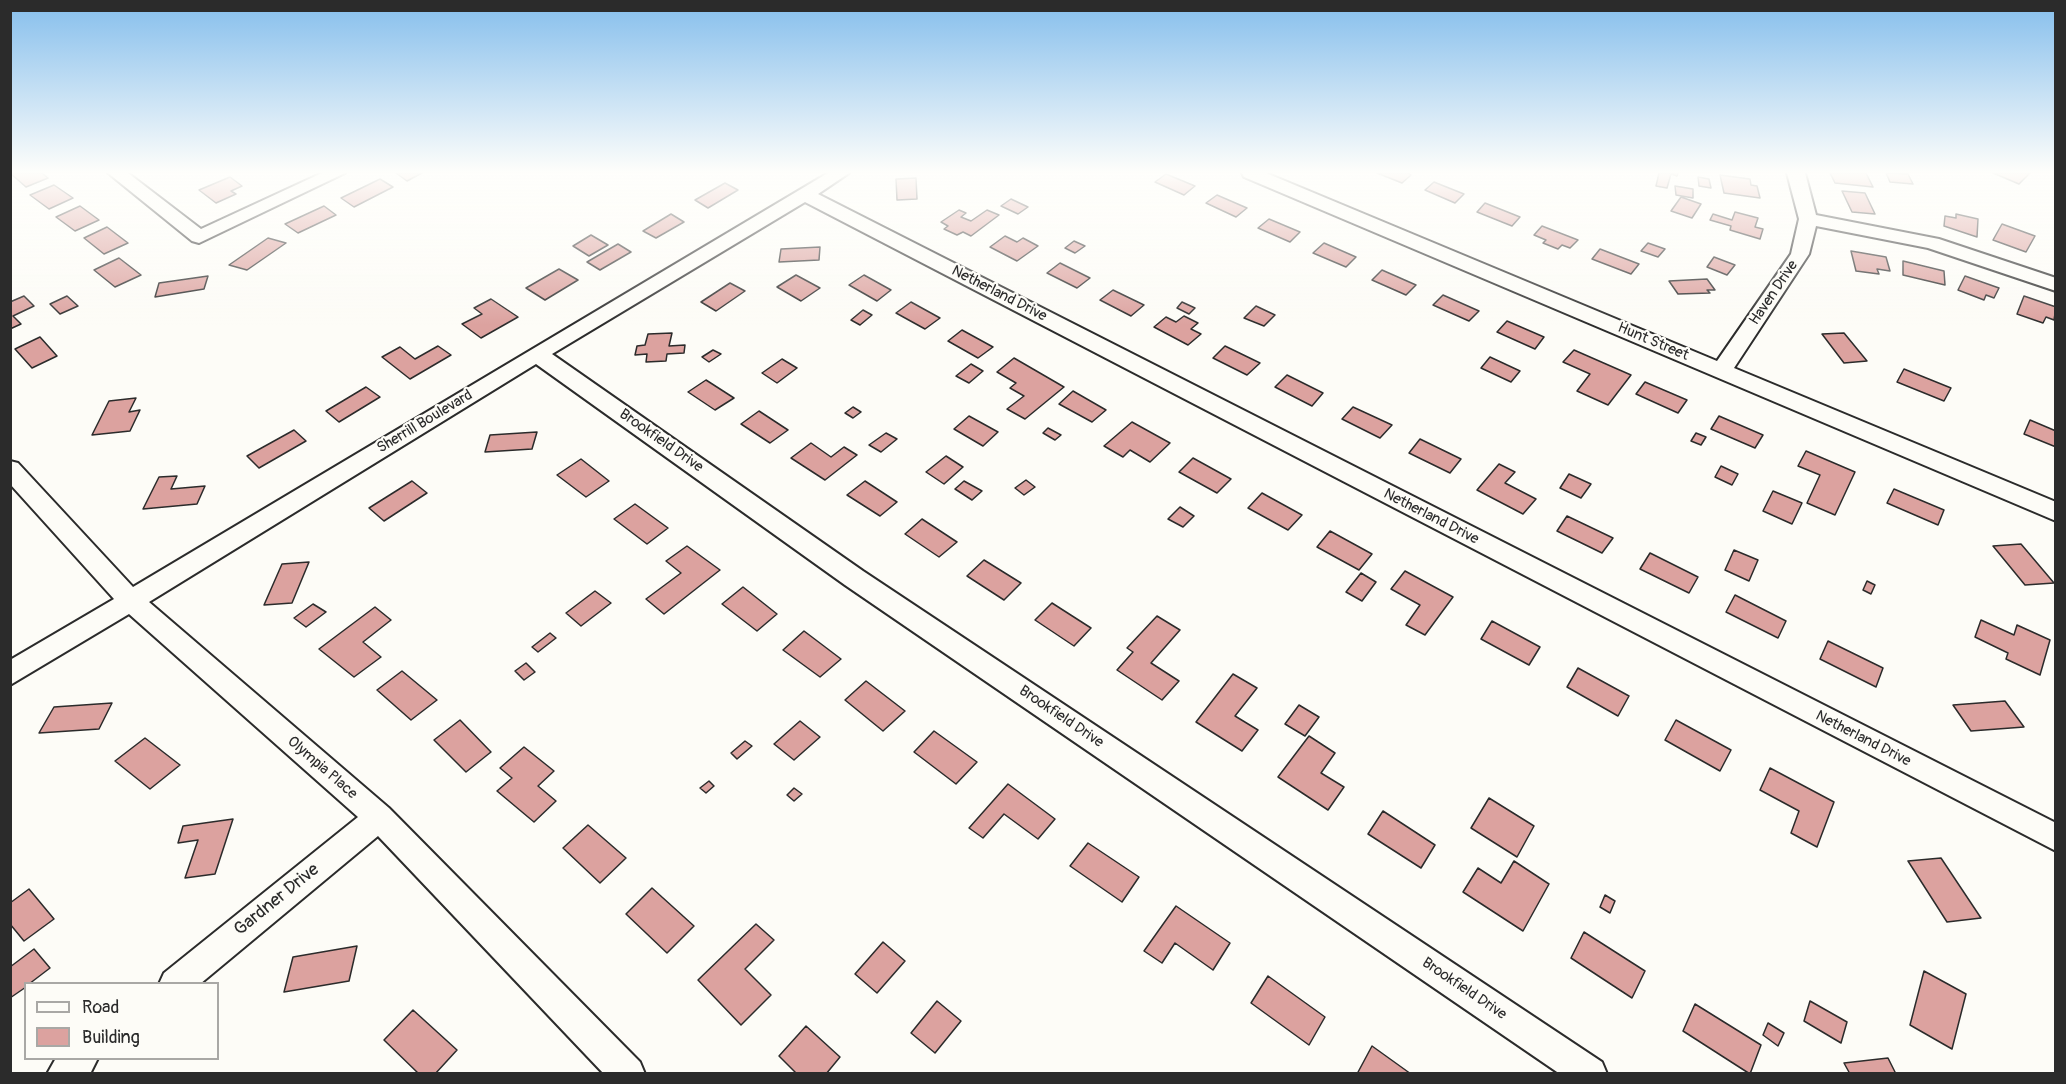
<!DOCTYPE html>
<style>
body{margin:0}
#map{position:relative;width:2066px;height:1084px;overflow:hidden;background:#fdfcf7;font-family:Pangolin,sans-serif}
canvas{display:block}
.frame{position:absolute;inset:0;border:12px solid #2b2b2b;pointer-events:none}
.legend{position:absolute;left:24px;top:982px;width:195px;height:78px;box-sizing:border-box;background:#fdfcf7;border:2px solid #a9a8a5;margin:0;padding:8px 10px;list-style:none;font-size:18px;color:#2b2b2b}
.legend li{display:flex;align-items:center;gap:12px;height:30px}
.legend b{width:30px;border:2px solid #a9a8a5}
</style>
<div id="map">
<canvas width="2066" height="1084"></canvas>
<div class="frame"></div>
<ul class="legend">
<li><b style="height:8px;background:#fdfcf7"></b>Road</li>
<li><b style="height:16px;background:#dca29f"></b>Building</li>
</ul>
</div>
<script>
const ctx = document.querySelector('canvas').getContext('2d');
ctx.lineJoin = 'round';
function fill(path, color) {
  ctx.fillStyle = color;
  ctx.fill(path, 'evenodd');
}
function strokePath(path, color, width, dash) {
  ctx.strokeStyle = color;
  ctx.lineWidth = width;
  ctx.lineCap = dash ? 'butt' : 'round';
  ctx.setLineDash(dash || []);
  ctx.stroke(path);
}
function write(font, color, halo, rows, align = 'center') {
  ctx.font = font + ' Pangolin,sans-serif';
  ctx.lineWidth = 4.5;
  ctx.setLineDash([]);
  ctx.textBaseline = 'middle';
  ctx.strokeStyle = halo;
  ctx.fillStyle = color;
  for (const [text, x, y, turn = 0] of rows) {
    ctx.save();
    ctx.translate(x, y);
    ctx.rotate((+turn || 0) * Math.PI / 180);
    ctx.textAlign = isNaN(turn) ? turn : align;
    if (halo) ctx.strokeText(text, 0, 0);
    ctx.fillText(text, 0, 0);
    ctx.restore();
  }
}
const building = new Path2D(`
 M10 173H42L48 178 26 187Z
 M396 173H422L407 181Z
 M1377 173H1408L1411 175 1402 183Z
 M1659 173H1678L1677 176 1671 174 1667 188 1656 186Z
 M1830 173H1866L1873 187 1835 183Z
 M1886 173 1908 174 1913 184 1890 182Z
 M1993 173H2030L2019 184Z
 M1166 174 1195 186 1184 195 1155 182Z
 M1720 175 1750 179 1751 185 1757 186 1760 198 1724 193Z
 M230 177 242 186 231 191 236 194 216 203 199 190Z
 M1698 177 1709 179 1711 188 1699 186Z
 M916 178 917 199 897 200 896 179Z
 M380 179 393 187 354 207 341 198Z
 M1434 182 1464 194 1455 203 1425 190Z
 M725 183 738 190 708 208 695 200Z
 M54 185 73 198 49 209 30 195Z
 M1675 186 1693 189V198L1676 195Z
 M1842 191 1865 193 1875 214 1852 212Z
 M1217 195 1247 208 1236 217 1206 203Z
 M1681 197 1701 204 1692 218 1671 211Z
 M1011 199 1028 207 1018 214 1001 206Z
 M1485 203 1520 217 1512 226 1477 212Z
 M80 206 99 220 75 231 56 217Z
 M324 206 336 215 298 233 285 224Z
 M959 210 966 213 961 217 971 221 987 210 999 215 971 236 963 232 957 235 944 229 948 226 941 222Z
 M1735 212 1758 218 1755 227 1763 229 1760 239 1730 230 1731 226 1710 220 1713 214 1732 220Z
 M671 214 684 222 656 238 643 231Z
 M1956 214 1978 219 1977 237 1944 226 1945 216 1956 218Z
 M1269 219 1300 232 1290 242 1258 228Z
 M2002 224 2035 236 2026 252 1993 240Z
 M1542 226 1578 240 1570 248 1562 245 1558 249 1543 243 1546 240 1534 235Z
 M107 227 128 243 104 254 84 238Z
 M591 235 608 245 589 256 573 246Z
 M1005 236 1017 242 1023 238 1038 246 1017 261 990 247Z
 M268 238 286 243 247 270 229 265Z
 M1074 241 1085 246 1075 253 1065 248Z
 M1324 243 1356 257 1346 267 1313 253Z
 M1648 243 1665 249 1658 257 1641 251Z
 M618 244 631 252 600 270 587 262Z
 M820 247 819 260 779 262 781 249Z
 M1600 249 1639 264 1631 274 1592 259Z
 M1851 251 1886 257 1890 271 1877 269 1879 274 1856 271Z
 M1714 257 1735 265 1727 275 1707 267Z
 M119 258 141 275 115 287 94 270Z
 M1903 261 1944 271 1945 285 1903 275Z
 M1060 263 1090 278 1077 288 1047 273Z
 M559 269 578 280 545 300 526 288Z
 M1382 270 1416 285 1406 295 1372 280Z
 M796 275 820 288 801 301 777 287Z
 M864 275 891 290 877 301 849 285Z
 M208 276 204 289 155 297 159 283Z
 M1965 276 1999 288 1994 298 1986 295 1984 300 1958 290Z
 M1707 279 1715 290H1707L1710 293 1678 294 1669 281Z
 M730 283 745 291 716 311 701 302Z
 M1113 290 1144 305 1131 316 1100 300Z
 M1443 295 1479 311 1469 321 1433 305Z
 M24 296 34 306 13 316 21 324 10 329V302Z
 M67 296 78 306 60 314 50 304Z
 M2024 296 2056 307 2054 320 2046 317 2043 323 2017 314Z
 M491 299 518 317 481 338 462 324 482 314 474 308Z
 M911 302 940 318 925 329 896 313Z
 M1182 302 1195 308 1189 314 1177 308Z
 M1256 306 1275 315 1264 326 1244 318Z
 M863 310 872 315 860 325 851 320Z
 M1184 316 1198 323 1191 329 1201 334 1188 345 1154 327 1166 317 1176 322Z
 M1507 321 1544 337 1535 349 1497 332Z
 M962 330 993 347 978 358 948 341Z
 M672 333 669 346 685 345 684 353 667 354 666 361 646 362 647 354 635 355 637 346 645 345 648 334Z
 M1844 333 1867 361 1844 363 1822 334Z
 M40 337 57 356 32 368 15 349Z
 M438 346 451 355 410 379 382 357 400 347 415 359Z
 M1225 346 1260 363 1247 375 1213 358Z
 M713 350 721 354 709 362 702 357Z
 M1574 350 1631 375 1608 405 1577 391 1590 374 1563 362Z
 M1490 357 1520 371 1511 382 1481 368Z
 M1014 358 1064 387 1025 419 1007 409 1024 396 1010 388 1016 383 997 372Z
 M782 359 797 368 777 383 762 373Z
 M971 364 983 371 969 383 956 376Z
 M1904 369 1951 388 1944 401 1897 382Z
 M1287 375 1323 393 1312 406 1275 387Z
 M706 380 734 398 715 410 688 392Z
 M1645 382 1687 400 1678 413 1636 394Z
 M366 387 380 397 339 422 326 411Z
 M1073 391 1106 410 1092 422 1059 404Z
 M136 398 129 412 140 410 130 431 92 435 109 401Z
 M853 407 861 412 853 418 845 413Z
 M1353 407 1392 425 1380 438 1342 419Z
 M759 411 788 430 770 443 741 424Z
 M969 416 998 432 983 446 954 429Z
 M1719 416 1763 435 1755 448 1711 429Z
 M2030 420 2056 431V447L2024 434Z
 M1132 422 1170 443 1150 462 1130 450 1123 457 1104 446Z
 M1048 428 1061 435 1055 440 1043 433Z
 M294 430 306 441 259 468 247 456Z
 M537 432 532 449 485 452 490 435Z
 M886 433 897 439 881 452 869 445Z
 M1696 433 1706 437 1701 445 1691 441Z
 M1420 439 1461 459 1450 473 1409 453Z
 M811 443 831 457 844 447 857 455 825 480 791 458Z
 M1806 451 1855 472 1835 515 1807 503 1820 475 1798 466Z
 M946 456 963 467 944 484 926 472Z
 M1193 458 1231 479 1217 493 1179 472Z
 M581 459 609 481 586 497 557 475Z
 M1499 464 1515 472 1505 483 1536 499 1523 514 1477 490Z
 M1721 466 1738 474 1732 485 1715 477Z
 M1569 474 1591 484 1581 498 1560 488Z
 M177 476 171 489 205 486 197 504 143 509 159 477Z
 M1026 480 1035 487 1024 495 1015 488Z
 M412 481 427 493 384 521 369 508Z
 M865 481 897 502 880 516 847 495Z
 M964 481 982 491 972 500 955 489Z
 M1894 489 1944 510 1938 525 1887 503Z
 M1773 491 1802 503 1792 524 1763 511Z
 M1262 493 1302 515 1288 530 1248 508Z
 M635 504 668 528 647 544 614 519Z
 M1180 507 1194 516 1183 527 1168 519Z
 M1567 516 1613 538 1602 553 1557 531Z
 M922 519 957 542 939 557 905 534Z
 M1330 531 1372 554 1359 570 1317 547Z
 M2021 544 2054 583 2025 585 1993 546Z
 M687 546 720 570 664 614 646 599 681 573 666 561Z
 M1734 550 1758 560 1749 581 1725 570Z
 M1650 553 1698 577 1689 593 1640 569Z
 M984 560 1021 583 1004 600 967 576Z
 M309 562 292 603 264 605 282 564Z
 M1405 571 1453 597 1425 635 1406 625 1420 605 1391 589Z
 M1361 573 1376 582 1362 601 1346 592Z
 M1867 581 1875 585 1871 594 1863 590Z
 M743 587 777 614 757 631 722 604Z
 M595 591 611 603 581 626 566 613Z
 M1735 595 1786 621 1778 638 1726 612Z
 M1052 603 1091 628 1074 646 1035 620Z
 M313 604 326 612 306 627 294 618Z
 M375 607 391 620 363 642 381 657 354 677 319 649Z
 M1157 616 1180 630 1151 663 1179 681 1162 700 1117 670 1133 652 1127 648Z
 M1981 620 2014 635 2017 625 2050 640 2040 675 2006 659 2008 653 1975 637Z
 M1492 621 1540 647 1529 665 1481 639Z
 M804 631 841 659 820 677 783 650Z
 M550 633 556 638 538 652 532 647Z
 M1828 641 1883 668 1876 687 1820 659Z
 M526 663 535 672 524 680 515 671Z
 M1578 668 1629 696 1618 716 1567 687Z
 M402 671 437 700 411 720 377 690Z
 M1233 674 1257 688 1235 716 1258 730 1242 751 1196 722Z
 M866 681 905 711 883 731 845 700Z
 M2005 701 2024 727 1971 731 1953 705Z
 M112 703 99 729 39 733 54 707Z
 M1299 705 1319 717 1305 736 1285 724Z
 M460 720 491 752 466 772 434 740Z
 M1676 720 1731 750 1720 771 1665 740Z
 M800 721 820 737 794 760 774 744Z
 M934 731 977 762 956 784 914 752Z
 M1309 736 1335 753 1321 773 1344 787 1328 810 1278 777Z
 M145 738 180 765 150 789 115 761Z
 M745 741 752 746 737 759 731 753Z
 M524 747 554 771 538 786 556 801 534 822 497 791 512 778 500 768Z
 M1770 768 1834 802 1817 847 1791 833 1799 811 1760 790Z
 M709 781 714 786 706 793 700 788Z
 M1008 784 1055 819 1038 839 1004 814 983 838 969 828Z
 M794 788 802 794 794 801 787 795Z
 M1489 798 1534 826 1517 857 1471 828Z
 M1383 811 1435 845 1421 868 1368 834Z
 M233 819 215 874 185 878 198 840 178 843 183 826Z
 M588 825 626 858 600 883 563 848Z
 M1088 843 1139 877 1122 902 1070 866Z
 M1941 858 1981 918 1947 922 1908 861Z
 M1514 861 1549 884 1523 931 1463 892 1478 868 1501 883Z
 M652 888 694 926 667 953 626 914Z
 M29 889 54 919 24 941 10 924V903Z
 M1605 895 1615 901 1610 913 1600 907Z
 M1176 906 1230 943 1213 970 1175 943 1162 963 1144 951Z
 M756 924 774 940 745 969 771 995 741 1025 698 980Z
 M1584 932 1645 971 1632 998 1571 958Z
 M883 942 905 961 877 993 855 974Z
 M357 946 349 981 284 992 293 957Z
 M34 949 50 968 29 984H26V987L10 998V967Z
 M1924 971 1966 994 1952 1049 1910 1025Z
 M1268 976 1325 1017 1309 1045 1251 1003Z
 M937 1001 961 1021 935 1053 911 1033Z
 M1810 1001 1847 1022 1841 1043 1804 1021Z
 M1695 1004 1761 1045 1750 1074 1683 1031Z
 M413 1010 457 1050 435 1074H419L384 1040Z
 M1768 1023 1784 1033 1778 1046 1763 1035Z
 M806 1026 840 1057 826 1074H797L779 1056Z
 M1372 1046 1411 1074H1357Z
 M1888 1058 1896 1074H1850L1844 1063Z`);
const minor = new Path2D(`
 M108 173H128L201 229 322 173H345L199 243 192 241Z
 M828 173H849L818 194 2056 823V851L805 202 552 354 863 571 1602 1062 1607 1074H1560L845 585 536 364 149 602 389 808 640 1062 645 1074H604L378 836 200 984H159L164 973 358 817 129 614 10 685V660L114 599 10 484V461L18 463 133 587Z
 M1242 173H1266L1717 361 1791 254 1799 219 1787 173H1805L1816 215 1939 239 2056 278V291L1928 248 1816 226 1809 254 1734 368 2056 502V521L1244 177Z
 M56 1058H98L90 1074H47Z`);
const streetNames = [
 ["Haven Drive",1774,293,-56],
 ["Netherland Drive",999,294,27],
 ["Hunt Street",1653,342,23],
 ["Sherrill Boulevard",425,422,-31],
 ["Brookfield Drive",661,441,35],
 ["Netherland Drive",1431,517,27],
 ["Brookfield Drive",1061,717,34],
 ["Netherland Drive",1863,739,27],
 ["Olympia Place",322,768,41],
 ["Brookfield Drive",1464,989,34]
];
const nearStreetnames = [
 ["Gardner Drive",277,900,-39]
];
fill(building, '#dca29f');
strokePath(building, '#2b2b2b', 1.5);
strokePath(minor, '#2b2b2b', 4);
fill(minor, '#fdfcf7');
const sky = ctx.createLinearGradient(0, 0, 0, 325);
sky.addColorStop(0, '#85beec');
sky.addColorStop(0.53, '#fefefb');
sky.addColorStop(1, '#fefefb00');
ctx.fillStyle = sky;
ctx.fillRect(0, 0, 2066, 325);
write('15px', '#2b2b2b', '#fdfcf7', streetNames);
write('18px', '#2b2b2b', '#fdfcf7', nearStreetnames);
</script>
